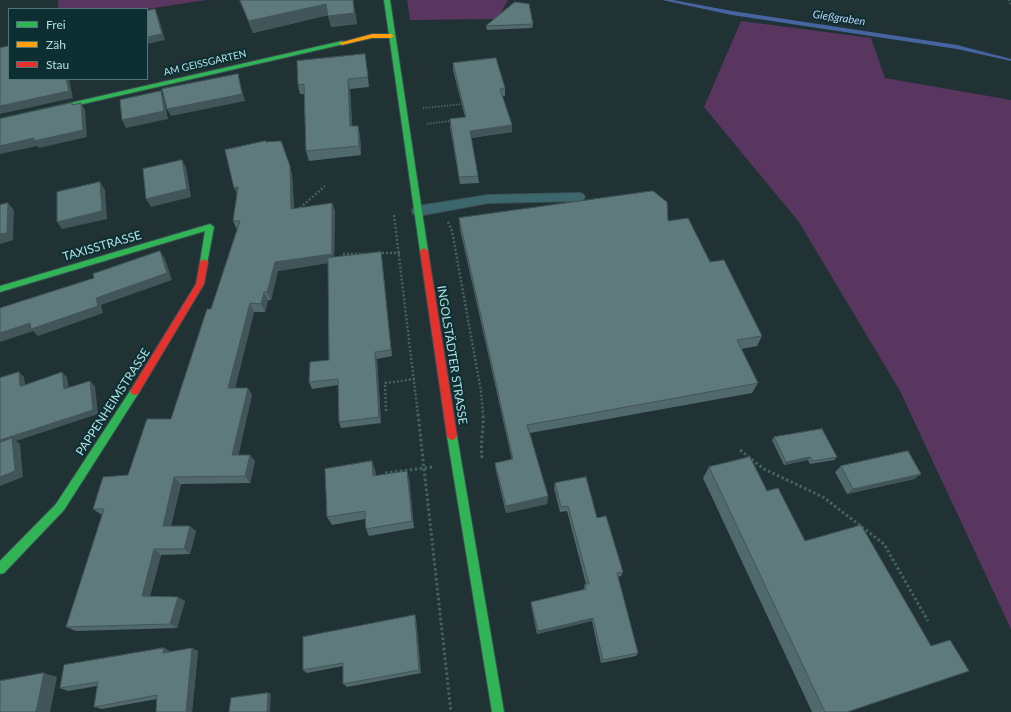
<!DOCTYPE html>
<meta charset="utf-8">
<style>
body{margin:0}
#map{position:relative;width:1011px;height:712px;overflow:hidden;background:#203234;font-family:Lato,sans-serif}
canvas{display:block}
.legend{position:absolute;left:8px;top:8px;width:140px;height:72px;box-sizing:border-box;background:#0d2f32;border:1px solid #4f767a;margin:0;padding:5px 7px;list-style:none;font-size:12px;color:#b2e0e5}
.legend li{display:flex;align-items:center;gap:8px;height:20px}
.legend b{width:20px;border:1px solid #4f767a}
</style>
<div id="map">
<canvas width="1011" height="712"></canvas>
<ul class="legend">
<li><b style="height:5px;background:#30b455"></b>Frei</li>
<li><b style="height:5px;background:#ff9f0a"></b>Zäh</li>
<li><b style="height:5px;background:#e5322d"></b>Stau</li>
</ul>
</div>
<script>
const ctx = document.querySelector('canvas').getContext('2d');
ctx.lineJoin = 'round';
function fill(path, color) {
  ctx.fillStyle = color;
  ctx.fill(path, 'evenodd');
}
function strokePath(path, color, width, dash) {
  ctx.strokeStyle = color;
  ctx.lineWidth = width;
  ctx.lineCap = dash ? 'butt' : 'round';
  ctx.setLineDash(dash || []);
  ctx.stroke(path);
}
function write(font, color, halo, rows, align = 'center') {
  ctx.font = font + ' Lato,sans-serif';
  ctx.lineWidth = 4;
  ctx.setLineDash([]);
  ctx.textBaseline = 'middle';
  ctx.strokeStyle = halo;
  ctx.fillStyle = color;
  for (const [text, x, y, turn = 0] of rows) {
    ctx.save();
    ctx.translate(x, y);
    ctx.rotate((+turn || 0) * Math.PI / 180);
    ctx.textAlign = isNaN(turn) ? turn : align;
    if (halo) ctx.strokeText(text, 0, 0);
    ctx.fillText(text, 0, 0);
    ctx.restore();
  }
}
const green = new Path2D(`
 M58 0H206L147 9H58Z
 M407 0H508L497 19 410 20Z
 M741 21 871 38 885 78 1011 100V629L900 391 799 222 704 107Z`);
const stream = new Path2D(`
 M662 0H673L732 11 957 45 1011 59V61L957 49 732 15Z`);
const pathFar2 = new Path2D(`
 M1009 0 1011 6
 M423 108 464 104
 M427 124 450 121`);
const pathFar1 = new Path2D(`
 M300 208 325 186
 M394 215 418 415
 M448 222 452 231 481 391 483 415
 M378 253H401
 M343 254H373
 M386 411 385 383 415 379`);
const path = new Path2D(`
 M418 414 451 712
 M740 450 764 469 823 497 884 544 928 621
 M482 458C480 443 484 429 483 414
 M385 473 433 467`);
const lane = new Path2D(`
 M579 193 583 194 585 197 583 200 579 201 488 203 418 216 413 214 412 211 413 208 418 206 488 195Z`);
const fast = new Path2D(`
 M384 0H390L428 251 424 254 420 251Z
 M342 41 344 42V44L0 123V119Z
 M210 224 214 227 207 264H201L200 262 205 231 0 292V286Z
 M135 387 138 388 140 391 138 394 64 510 4 573 0 574V561L56 504 132 388Z
 M452 432 455 433 457 436 504 712H492L447 436 449 433Z`);
const slow = new Path2D(`
 M372 34H391L394 36 391 38H372L342 45 339 43Z`);
const jam = new Path2D(`
 M424 248 428 251 457 436 455 439 452 440 449 439 447 436 420 251Z
 M204 259 208 262 204 284 138 394 135 395 132 394 130 391 132 388 196 284 200 262Z`);
const wall = new Path2D(`
 M240 0H353L357 24 331 27 328 15 253 33 244 11Z
 M533 24 532 28 487 30 486 26Z
 M365 54 369 87 350 89 352 126H358L360 135 361 155 309 161 306 151 304 94H300L298 85Z
 M453 63 505 88V96H502L512 125V132L471 138 478 176 479 183 460 184 450 127V119L465 117 453 70Z
 M281 141 292 175 294 209 332 203 335 211 334 257 381 252 382 259 392 356 377 359 381 423 341 428 339 422 338 385 312 389 309 382 329 360 328 263 278 271 271 300H268L265 312H254L235 388 252 395 238 455 255 461 250 483 181 484 171 526 196 531 190 554 161 555 150 596 185 601 177 628 76 631 66 627 102 515 93 509 128 475 171 419 211 309 237 230 233 221 266 142Z
 M459 218 668 221 710 262 762 336 757 346 741 349 758 383 752 393 530 433 548 496 547 504 506 513 496 471 495 463 512 460 460 229Z
 M774 437 837 457 834 460 810 464 808 460 784 465 772 440Z
 M841 466 921 474 914 479 847 494 835 472Z
 M709 467 847 712H812L703 478Z
 M375 469 376 476 409 479 414 528 369 536 366 529 365 519 332 525 327 517Z
 M555 483 597 518 623 572 621 576 618 577 638 653 636 656 601 663 592 621 537 634 531 605V602L584 590V588L585 584H586L567 511 560 512 554 488Z
 M416 619 421 673 347 687 343 684V666L307 673 303 670Z
 M164 648 170 652 192 648 198 651 192 712H156L157 699 102 709 94 707 97 686 68 691 60 688Z`);
const shadedWall = new Path2D(`
 M353 0 357 24 331 27 328 16Z
 M326 4 329 15 253 33 249 21Z
 M155 9 158 16 165 40 147 44V37Z
 M365 54 366 64 369 87 368 77Z
 M238 74 240 82 245 101 171 116 167 109Z
 M66 79H69L73 98 0 114V106Z
 M348 79 350 89 353 136 350 126Z
 M161 91 164 99 168 119 126 128 122 120Z
 M81 103 85 110 87 137 39 148 37 146 0 154V146L34 138Z
 M512 125V132L470 138V131Z
 M358 126 360 135 361 155 359 146Z
 M182 160 186 167 191 197 151 207 146 199Z
 M290 166 292 175 295 218 291 209Z
 M100 182 105 190 107 219 62 229 57 222Z
 M238 187V197L234 188Z
 M8 203 14 210 13 240 0 244V234Z
 M332 203 335 211 334 262 278 271 271 300 267 292 275 262Z
 M160 251 165 259 172 280 101 305 103 313 38 336 33 331 0 342V333L96 298Z
 M381 252 382 259 392 356 391 350Z
 M264 292 268 300 265 312 261 304Z
 M250 303 254 312 233 396 228 388Z
 M375 352 377 359 381 423 379 417Z
 M19 372 24 377 26 391 20 386Z
 M62 372 67 377 70 394 64 389Z
 M90 381 95 386 98 414 16 441 20 444 23 477 0 486V440Z
 M248 388 252 395 237 462 232 455Z
 M250 455 255 461 250 483 245 476Z
 M810 457 808 460 784 465 786 462Z
 M372 461 375 469 376 484 373 476Z
 M407 471 409 479 414 528 412 521Z
 M921 474 914 479 847 494 853 489Z
 M174 477 181 484 169 532 163 526Z
 M548 496 547 504 506 513V506Z
 M190 526 196 531 190 554 184 549Z
 M154 549 161 555 149 600 142 596Z
 M178 597 185 601 177 628 170 624Z
 M415 615 416 619 421 673 419 670Z
 M593 618 592 621 537 634 538 631Z
 M164 648 170 651 169 656 163 653Z
 M192 648 198 651 192 712H186Z
 M44 673 57 677 50 712H36Z
 M268 693 271 694 270 712H267Z`);
const building = new Path2D(`
 M240 0H353L354 13 328 16 326 4 249 21Z
 M515 2 529 4 533 24 486 26Z
 M155 9 162 34 147 37V11Z
 M9 46V79H66L69 91 0 106V48Z
 M365 54 368 77 348 79 350 126H358L359 146 306 151 304 84 298 85 297 61Z
 M496 58 505 88 500 89 512 125 470 131 478 176 459 177 450 119 466 117 453 63Z
 M238 74 242 94 167 109 162 89Z
 M161 91 164 111 122 120 120 100Z
 M72 103V105L81 103 83 130 34 141V138L0 146V119Z
 M265 141 266 142 281 141 290 166 291 209 332 203V254L275 262 267 292H264L261 304 250 303 228 388H248L232 455H250L245 476 174 477 163 526H190L184 549H154L142 596 178 597 170 624 66 627 104 509H93L103 477 128 475 147 419H171L207 309H211L240 221H233L238 187 234 188 225 150Z
 M182 160 187 189 146 199 143 169Z
 M100 182 102 211 57 222V192Z
 M653 191 667 202 668 221 688 218 710 262 724 260 762 336 737 340 758 383 527 425 548 496 506 506 495 463 513 459 459 218Z
 M8 203 7 233 0 234V205Z
 M160 251 167 273 96 298 98 306 31 329 30 323 0 333V308L94 278 93 274Z
 M381 252 391 350 375 352 379 417 339 422 338 379 309 382 310 362 329 360 328 258Z
 M19 372 20 386H22L62 372 64 389 90 381 93 410 0 440V378Z
 M822 429 837 457 813 461 810 457 786 462 774 437Z
 M12 438 15 471 0 477V443Z
 M908 451 921 474 853 489 841 466Z
 M750 457 767 491 778 488 805 541 861 525 931 646 950 640 969 671 847 712H825L709 467Z
 M372 461 373 476 407 471 412 521 366 529 365 511 327 517 325 469Z
 M586 477 597 518 606 516 623 572 617 573 638 653 603 660 593 618 538 631 531 602 586 589 585 584H589L568 506 561 507 555 483Z
 M415 615 419 670 343 684V663L303 670V637Z
 M164 648 163 653 192 648 186 712H156L157 695 94 707 98 682 60 688 64 665Z
 M44 673 36 712H0V681Z
 M268 693 267 712H229L231 698Z`);
const farStreetnames = [
 ["AM GEISSGARTEN",205,63,-13]
];
const farWaternames = [
 ["Gießgraben",839,18,8]
];
const streetNames = [
 ["TAXISSTRASSE",102,246,-16],
 ["INGOLSTÄDTER STRASSE",452,355,81],
 ["PAPPENHEIMSTRASSE",113,402,-57]
];
fill(green, '#59365f');
fill(stream, '#4564a0');
strokePath(lane, '#3a5053', 2);
strokePath(fast, '#3a5053', 2);
strokePath(slow, '#3a5053', 2);
strokePath(jam, '#3a5053', 2);
strokePath(pathFar2, '#436365', 2, [1.5, 1.5]);
strokePath(pathFar1, '#436365', 2.5, [2, 2]);
strokePath(path, '#436365', 3, [2.5, 2.5]);
fill(lane, '#3c676c');
fill(fast, '#30b455');
fill(slow, '#ff9f0a');
fill(jam, '#e5322d');
fill(wall, '#51696c');
fill(shadedWall, '#425558');
fill(building, '#5e7a7d');
strokePath(building, '#425558', 1);
write('10px', '#b2e0e5', '#0d2f32', farStreetnames);
write('italic 11px', '#bed1f7', '#0d2f32', farWaternames);
write('12px', '#b2e0e5', '#0d2f32', streetNames);
</script>
